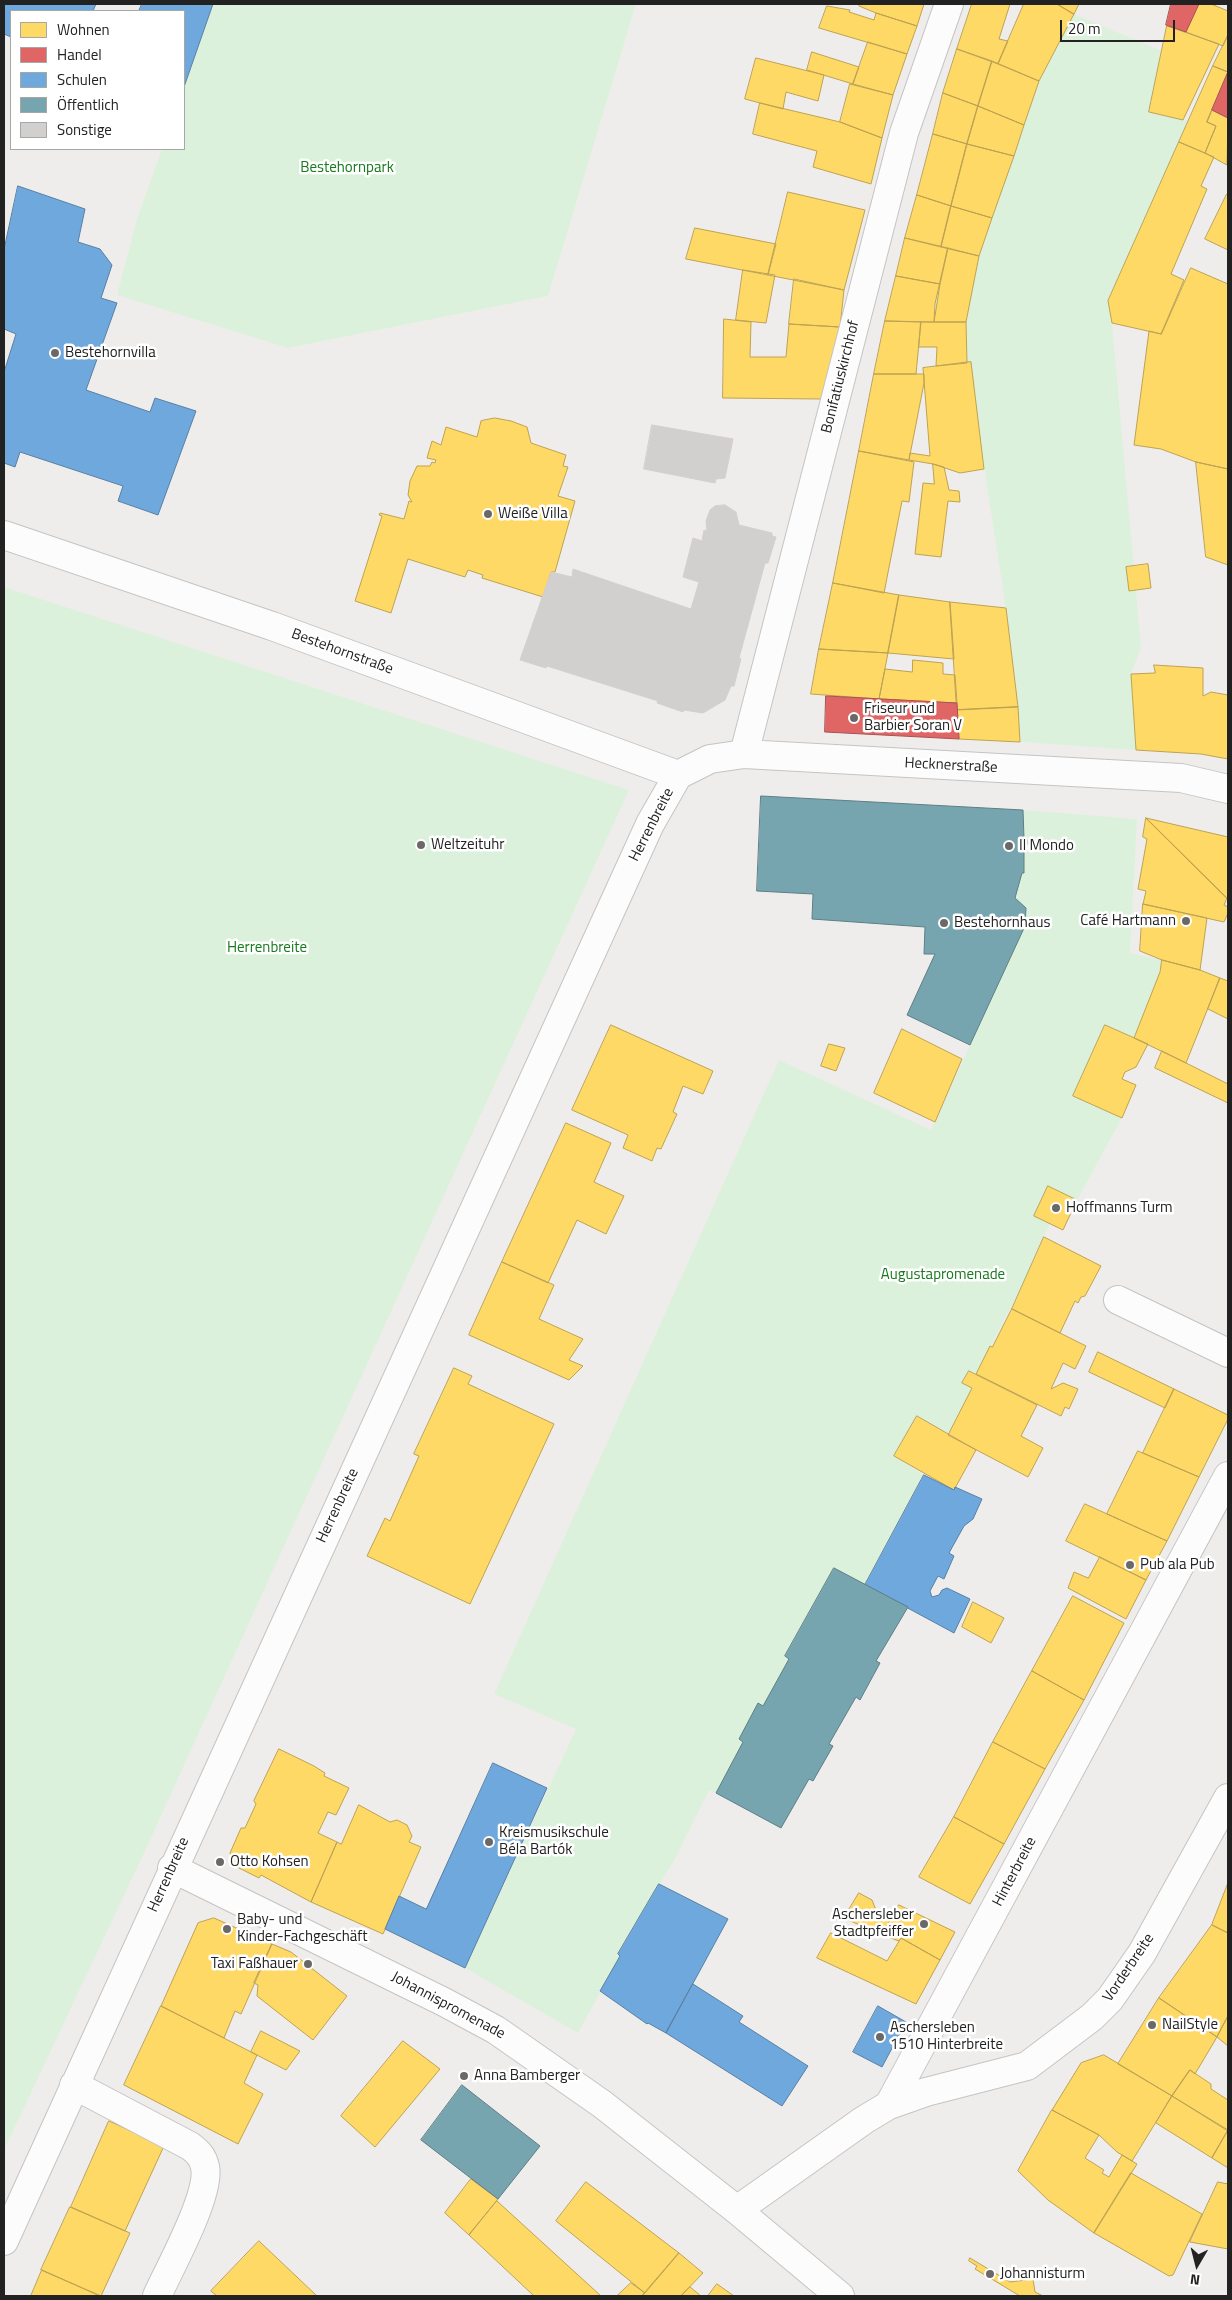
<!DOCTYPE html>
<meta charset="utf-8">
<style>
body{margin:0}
#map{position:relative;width:1232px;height:2300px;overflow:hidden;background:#efedeb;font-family:"Titillium Web",sans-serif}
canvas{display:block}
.frame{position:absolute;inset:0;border:5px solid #222;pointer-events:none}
.legend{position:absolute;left:10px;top:10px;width:175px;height:140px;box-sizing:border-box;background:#fff;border:1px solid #a7a7a7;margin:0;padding:6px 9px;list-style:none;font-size:15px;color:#222}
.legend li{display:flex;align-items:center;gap:10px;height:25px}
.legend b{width:25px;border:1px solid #a7a7a7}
.north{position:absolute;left:1172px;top:2240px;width:50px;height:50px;-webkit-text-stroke:4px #fff;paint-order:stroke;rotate:188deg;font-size:14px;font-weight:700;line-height:20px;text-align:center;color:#222}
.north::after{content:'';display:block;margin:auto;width:18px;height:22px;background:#222;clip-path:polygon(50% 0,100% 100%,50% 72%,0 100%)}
.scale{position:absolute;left:1060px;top:20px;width:115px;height:22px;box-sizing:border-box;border:2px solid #222;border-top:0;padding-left:6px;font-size:15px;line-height:18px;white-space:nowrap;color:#222;-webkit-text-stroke:4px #fff;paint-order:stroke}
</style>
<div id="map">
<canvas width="1232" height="2300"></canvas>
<div class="frame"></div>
<ul class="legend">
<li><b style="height:14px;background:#ffd966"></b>Wohnen</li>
<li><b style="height:14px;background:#e06666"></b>Handel</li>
<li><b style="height:14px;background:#6fa8dc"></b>Schulen</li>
<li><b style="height:14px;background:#76a5af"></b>Öffentlich</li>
<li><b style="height:14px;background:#d2d0ce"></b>Sonstige</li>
</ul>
<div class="north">N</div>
<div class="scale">20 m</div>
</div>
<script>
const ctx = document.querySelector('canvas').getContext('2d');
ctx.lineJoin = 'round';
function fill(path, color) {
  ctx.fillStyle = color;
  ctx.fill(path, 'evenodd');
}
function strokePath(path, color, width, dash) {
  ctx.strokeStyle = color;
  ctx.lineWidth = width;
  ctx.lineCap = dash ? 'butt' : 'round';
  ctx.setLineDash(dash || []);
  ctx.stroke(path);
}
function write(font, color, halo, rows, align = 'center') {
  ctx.font = font + ' "Titillium Web",sans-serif';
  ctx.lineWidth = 5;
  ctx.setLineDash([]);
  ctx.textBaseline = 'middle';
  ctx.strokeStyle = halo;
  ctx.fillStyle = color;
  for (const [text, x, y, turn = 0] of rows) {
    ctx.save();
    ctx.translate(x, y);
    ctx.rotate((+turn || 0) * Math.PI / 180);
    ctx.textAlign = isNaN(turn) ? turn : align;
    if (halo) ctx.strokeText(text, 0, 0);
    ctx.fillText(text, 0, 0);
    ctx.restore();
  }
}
const park = new Path2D(`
 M213 4H636L548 296 288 348 117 295 137 219 162 149H184V87Z
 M1074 14 1162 51 1149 112 1189 121 1108 301 1112 323 1141 648 1131 674 1136 750 1020 742C1015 651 998 562 985 472 979 436 975 399 971 363H967L966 322 979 256 1039 81Z
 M4 587 629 790 144 1853 4 2150Z
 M1023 810 1137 819 1130 953 1162 960 1160 972 1134 1038 1105 1025 1073 1096 1122 1118 1077 1200 1049 1187 1050 1223 1031 1263 1033 1265 976 1374 969 1371 962 1383 972 1388 948 1433 917 1416 894 1456 924 1475 865 1585 834 1568 785 1656 789 1659 763 1706 758 1704 739 1739 743 1742 716 1793 709 1790 676 1857 618 1954 620 1956 578 2033 465 1968 576 1729 494 1694 779 1060 931 1130 1025 926 1026 909 1015 898 1022 873H1024V844H1028L1027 839H1024Z`);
const homes = new Path2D(`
 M860 4H924L917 26 876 13 859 6Z
 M972 4H1010L999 39 1008 41 998 64 957 49Z
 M1024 4H1057L1074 14 1039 81 998 64Z
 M1057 4H1079L1074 14Z
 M1199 4H1211L1228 11V35L1223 46 1186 32Z
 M827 6 850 10 849 12 874 20 876 13 917 26 907 54 819 28Z
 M1167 26 1219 44 1183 120 1149 112Z
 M1228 35V72L1213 66Z
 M868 42 907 54 893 95 853 84Z
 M957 49 992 61 978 106 943 93Z
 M812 52 859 67 853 84 807 70Z
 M756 58 824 75 818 101 786 92 783 109 745 99Z
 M992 61 1039 81 1024 125 978 106Z
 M1213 66 1228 72 1207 122 1216 126 1205 153 1179 142Z
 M850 84 893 95 882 138 840 122Z
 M943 93 978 106 967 144 933 134Z
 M760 103 840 122 882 138 871 184 813 167 817 151 753 134Z
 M978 106 1024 125 1014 156 967 144Z
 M1212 110 1228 118 1227 165 1205 153 1216 126 1207 122Z
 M933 134 967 144 951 206 917 195Z
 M1179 142 1214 157 1201 186 1207 189 1171 274 1184 280 1161 334 1112 323 1108 301Z
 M967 144 1014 156 992 218 951 206Z
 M788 192 865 210 844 290 768 275Z
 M1227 194H1228V250L1205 239Z
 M917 195 951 206 941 247 905 238Z
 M951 206 992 218 979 256 941 247Z
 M695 228 776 244 768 275 686 259Z
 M905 238 948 248 940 284 896 276Z
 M948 248 979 256 966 322H934L935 304Z
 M1191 268 1228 284V469L1196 462 1161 449 1134 445 1149 331 1161 334Z
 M743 270 775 275 766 323 736 320Z
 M896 276 940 284 934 322 885 321Z
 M794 279 844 290 840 327 789 324Z
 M724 319 751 322 750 357H786L789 324 840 327 829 392 820 399 723 398Z
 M885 321 921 322 916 374H874Z
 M921 322H966L967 363 936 366 937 347H919Z
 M971 362 984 469 960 473 933 464 909 460 910 453 930 456 923 368Z
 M874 374H924V383L909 460 859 451Z
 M495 418 511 421 527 427 531 443 566 455 563 466 568 467 558 496 575 501 555 572H551L543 597 482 578 483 575 468 570 465 577 408 559 391 613 355 601 382 516 379 515 380 513 404 519 409 501 412 502 408 495 410 481 417 466H430L432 462 435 463 436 460 427 458 432 441 441 445 446 427 477 437 481 421Z
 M859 451 914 462 909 502 902 501 884 593 833 583Z
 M1196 462 1228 469V565L1206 557Z
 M933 464 944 467 949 490 959 491 960 502 948 501 941 557 915 554 923 483 934 484Z
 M1148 564 1151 588 1129 591 1126 567Z
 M833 583 899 595 888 653 819 649Z
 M899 595 950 602 954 659 888 653Z
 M950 602 1006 608 1018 707 957 710Z
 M819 649 888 653 879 699 811 694Z
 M913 660 943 663V674L955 675 957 703 879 699 885 669 912 672Z
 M1154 665 1203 668V696L1211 692 1228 695V759L1201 754 1136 750 1131 674 1155 673Z
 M1018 707 1020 742 959 739 957 710Z
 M1146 818 1228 837V897L1227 898Z
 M1146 818 1227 898 1224 905 1228 907V913L1224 922 1143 904 1146 891 1138 889 1147 839 1143 837Z
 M1143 904 1207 918 1200 970 1162 960 1140 951Z
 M1162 960 1200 970 1220 978 1186 1063 1134 1038 1160 972Z
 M1220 978 1228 981V1019L1208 1009Z
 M611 1025 713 1071 703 1094 683 1086 673 1112 677 1114 661 1149 657 1148 652 1161 623 1148 628 1135 572 1110Z
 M1105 1025 1148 1044 1136 1067 1125 1072 1122 1079 1136 1085 1122 1118 1073 1096Z
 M902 1029 962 1059 935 1122 874 1093Z
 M829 1044 845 1048 836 1071 821 1066Z
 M1162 1051 1228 1084V1103L1155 1068Z
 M566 1123 611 1143 594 1182 624 1196 606 1234 577 1220 548 1283 502 1262Z
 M1048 1186 1077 1200 1063 1230 1034 1216Z
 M1044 1237 1101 1266 1085 1296 1081 1297 1078 1303 1075 1301 1060 1333 1012 1309Z
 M502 1262 554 1285 539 1319 583 1339 569 1360 583 1366 569 1380 469 1335Z
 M1012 1309 1086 1346 1075 1369 1063 1363 1051 1389 1063 1383 1078 1389 1069 1409 1065 1407 1061 1416 976 1374 990 1346 992 1347Z
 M1098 1352 1174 1389 1165 1408 1089 1372Z
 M454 1368 472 1376 468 1384 554 1424 470 1604 367 1556 385 1518 390 1521 419 1456 414 1454Z
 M969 1371 1037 1405 1021 1436 1043 1448 1028 1477 948 1435 972 1388 962 1383Z
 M1174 1389 1228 1415V1419L1199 1477 1143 1453Z
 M917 1416 976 1450 954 1490 894 1456Z
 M1138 1451 1199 1477 1167 1541 1107 1514Z
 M1085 1504 1167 1541 1146 1580 1066 1541Z
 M1100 1557 1146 1580 1126 1619 1068 1588 1074 1572 1088 1578Z
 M1073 1596 1124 1623 1084 1700 1032 1671Z
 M973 1602 1004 1618 991 1643 962 1627Z
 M1032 1671 1084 1700 1045 1769 993 1742Z
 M993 1742 1045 1769 1004 1844 954 1817Z
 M279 1749 314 1766 325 1773 324 1776 349 1788 336 1815 328 1812 318 1833 337 1842 311 1902 261 1875 259 1878 235 1866 230 1853 241 1828H245L256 1804 254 1801Z
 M359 1805 390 1822 397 1820 407 1825 412 1836 409 1842 421 1847 383 1934 311 1902 337 1842 341 1844Z
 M954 1817 1004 1844 970 1904 919 1877Z
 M1228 1883V1933L1212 1925Z
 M859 1893 872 1900 878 1915 890 1921 882 1935 844 1918Z
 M899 1905 955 1932 940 1960 901 1938 899 1941 882 1935Z
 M214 1918 272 1944 241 2014 235 2011 224 2038 161 2006 198 1923Z
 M1212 1925 1228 1933V2016L1217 2037 1159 1998Z
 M831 1933 887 1961 901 1938 940 1960 916 2004 817 1958Z
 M272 1944 291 1952 347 1996 313 2040 257 1996 258 1985 254 1983Z
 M1159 1998 1217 2037 1195 2074 1190 2070 1172 2096 1118 2064Z
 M161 2006 257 2055 244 2083 263 2094 238 2144 124 2085Z
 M1228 2016V2046L1217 2037Z
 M261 2031 300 2051 286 2070 251 2052Z
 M403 2041 440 2069 375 2147 341 2116Z
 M1104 2055 1172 2096 1132 2161 1117 2152 1099 2135 1052 2110 1081 2063Z
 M1190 2070 1211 2084V2089L1228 2100V2131L1172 2096Z
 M1172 2096 1228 2130 1212 2158 1156 2123Z
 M1052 2110 1099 2135 1085 2158 1104 2170 1102 2173 1109 2177 1122 2155 1137 2164 1094 2233 1048 2200 1018 2171Z
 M109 2121 164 2146 125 2231 71 2207Z
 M1228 2130V2168L1212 2158Z
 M1131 2173 1202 2214 1173 2275 1169 2276 1094 2233Z
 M471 2179 498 2199 469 2235 445 2213Z
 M586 2182 679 2253 645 2293 556 2221Z
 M1218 2182 1228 2184V2249L1190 2242Z
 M497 2201 601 2296H534L469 2235Z
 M70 2207 130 2233 101 2296 41 2270Z
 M259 2241 317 2296H217L211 2291Z
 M679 2253 703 2273 681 2296H642Z
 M970 2258 1010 2282 1033 2279 1035 2292 1043 2296H1020L975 2269 977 2266 969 2261Z
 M42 2270 100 2296H31Z
 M631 2283 645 2293 642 2296H617Z
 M717 2284 734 2296H708Z
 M690 2287 701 2296H681Z`);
const shops = new Path2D(`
 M1171 4H1199L1186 32 1166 25Z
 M1228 72V118L1212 110Z
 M826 696 957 703 959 739 825 732Z`);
const schools = new Path2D(`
 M4 4H96L93 11H11V37L4 34Z
 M142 4H213L184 87V11H139Z
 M18 186 85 209 78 242 100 249 112 265 101 298 117 303 86 390 150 412 155 398 196 411 158 515 118 501 123 486 20 452 15 467 4 463V372L16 334 4 329V250Z
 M924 1475 954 1490 955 1487 982 1499 973 1519 964 1526 949 1553 954 1556 944 1579 938 1576 930 1591 932 1597 939 1595 942 1590 947 1588 970 1599 954 1633 865 1585Z
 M493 1763 547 1788 465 1968 385 1929 399 1896 426 1909Z
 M659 1884 728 1919 666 2033 648 2023 647 2024 600 1991 620 1956 618 1954Z
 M693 1984 743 2016 739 2022 808 2066 782 2106 666 2033Z
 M878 2006 906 2022 882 2067 853 2052Z`);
const public = new Path2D(`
 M761 796 1023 810 1024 839H1027L1028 844H1024V873H1022L1015 898 1026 908 1025 926 970 1045 907 1015 935 954H924L925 927 812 919 813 894 757 891Z
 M834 1568 908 1607 876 1661 880 1663 860 1700 856 1697 829 1744 833 1746 813 1781 809 1779 781 1828 716 1793 743 1742 739 1739 758 1703 763 1706 789 1659 785 1656Z
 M462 2085 540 2146 498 2199 421 2140Z`);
const building = new Path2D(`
 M652 425 733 439 725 478 716 479 715 483 644 469Z
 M725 505 736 512 739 525 772 533V536L776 537 768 563H765L739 658 741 659 734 686H731L725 700 703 713 684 710 683 712 657 703 658 701 547 666 546 668 520 660 551 572 572 577 573 569 691 609 699 582 683 577 693 538 702 541 704 530 707 531 706 521 710 510 715 506Z`);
const minor = new Path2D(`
 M4 535 272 626 678 775
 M744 754 904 133 949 4
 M1118 1300 1228 1353
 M172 1868 444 2002 496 2030 602 2104 737 2210 840 2296
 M74 2085 190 2146C198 2152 203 2157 205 2167 211 2194 169 2269 157 2296
 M889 2105 926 2092 1027 2066 1092 2017 1110 1999 1142 1953 1228 1798
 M737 2210 864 2120 889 2105 1228 1476
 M4 2241 650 824 678 775 710 759 744 754 1181 778 1228 789`);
const markers = [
 [55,353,5,"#6a6968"],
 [488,514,5,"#6a6968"],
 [854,718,5,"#6a6968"],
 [421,845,5,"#6a6968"],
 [1009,846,5,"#6a6968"],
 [1186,921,5,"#6a6968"],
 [944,923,5,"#6a6968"],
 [1056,1208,5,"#6a6968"],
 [1130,1565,5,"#6a6968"],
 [489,1842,5,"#6a6968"],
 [220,1862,5,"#6a6968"],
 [924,1924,5,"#6a6968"],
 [227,1929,5,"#6a6968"],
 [308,1964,5,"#6a6968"],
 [1152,2025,5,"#6a6968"],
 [880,2037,5,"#6a6968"],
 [464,2076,5,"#6a6968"],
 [990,2274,5,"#6a6968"]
];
const parkNames = [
 ["Bestehornpark",347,168],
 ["Herrenbreite",267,948],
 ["Augustapromenade",943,1275]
];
const poiNames = [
 ["Bestehornvilla",65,353],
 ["Weiße Villa",498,514],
 ["Friseur und",864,709],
 ["Barbier Soran V",864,726],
 ["Weltzeituhr",431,845],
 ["Il Mondo",1019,846],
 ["Café Hartmann",1176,921,"right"],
 ["Bestehornhaus",954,923],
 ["Hoffmanns Turm",1066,1208],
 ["Pub ala Pub",1140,1565],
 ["Kreismusikschule",499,1833],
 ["Béla Bartók",499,1850],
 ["Otto Kohsen",230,1862],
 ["Aschersleber",914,1915,"right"],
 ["Stadtpfeiffer",914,1932,"right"],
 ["Baby- und",237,1920],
 ["Kinder-Fachgeschäft",237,1937],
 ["Taxi Faßhauer",298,1964,"right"],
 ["NailStyle",1162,2025],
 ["Aschersleben",890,2028],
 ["1510 Hinterbreite",890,2045],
 ["Anna Bamberger",474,2076],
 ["Johannisturm",1000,2274]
];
const streetNames = [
 ["Bonifatiuskirchhof",841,377,-76],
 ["Bestehornstraße",342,652,20],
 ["Hecknerstraße",951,766,3],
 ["Herrenbreite",652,825,-63],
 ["Herrenbreite",338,1506,-65],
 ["Hinterbreite",1015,1872,-62],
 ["Herrenbreite",169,1875,-66],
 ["Vorderbreite",1129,1968,-56],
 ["Johannispromenade",448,2006,28]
];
fill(park, '#dcf1db');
fill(homes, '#ffd966');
strokePath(homes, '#bda252', 1);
fill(shops, '#e06666');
strokePath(shops, '#a75252', 1);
fill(schools, '#6fa8dc');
strokePath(schools, '#5880a4', 1);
fill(public, '#76a5af');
strokePath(public, '#5d7e85', 1);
fill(building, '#d2d0ce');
strokePath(building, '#d2cfcd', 1);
strokePath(minor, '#c5c4c3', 30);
strokePath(minor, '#fdfcfc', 28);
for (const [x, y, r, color] of markers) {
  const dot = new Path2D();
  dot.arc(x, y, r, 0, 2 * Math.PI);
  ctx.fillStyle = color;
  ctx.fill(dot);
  strokePath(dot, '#fff', 2);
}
write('15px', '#16791c', '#fff', parkNames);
write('15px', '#222', '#fff', poiNames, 'left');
write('15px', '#222', '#fff', streetNames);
</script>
